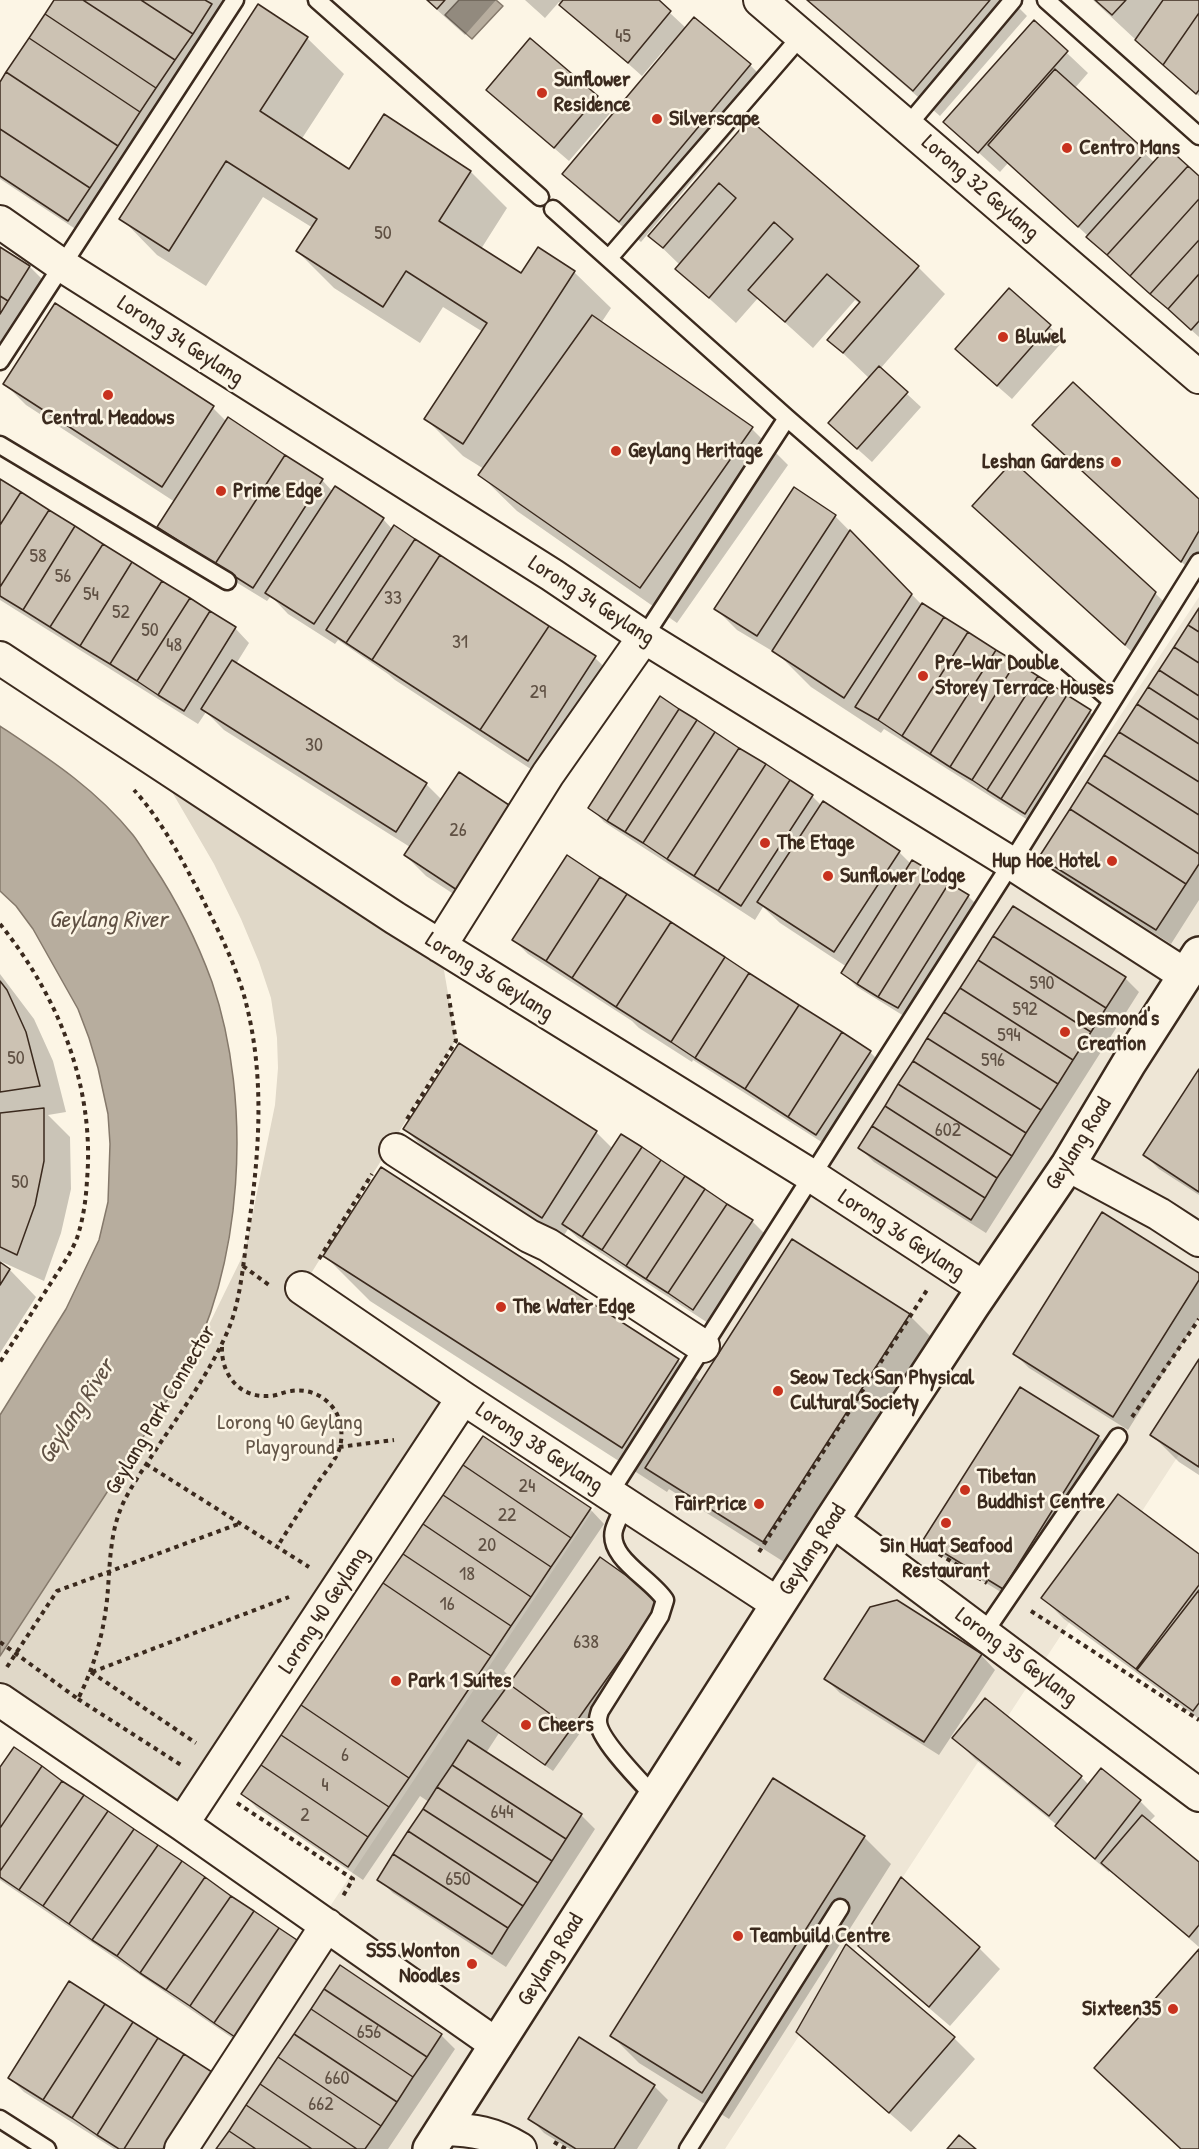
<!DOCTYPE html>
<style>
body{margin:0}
canvas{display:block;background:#fcf5e5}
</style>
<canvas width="1199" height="2149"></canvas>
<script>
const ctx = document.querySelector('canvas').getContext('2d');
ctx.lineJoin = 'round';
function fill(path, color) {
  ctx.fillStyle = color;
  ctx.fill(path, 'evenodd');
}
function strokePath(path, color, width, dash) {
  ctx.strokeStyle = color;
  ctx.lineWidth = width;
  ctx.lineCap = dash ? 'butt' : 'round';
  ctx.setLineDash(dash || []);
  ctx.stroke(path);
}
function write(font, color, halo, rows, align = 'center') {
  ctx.font = font + ' "Patrick Hand",sans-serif';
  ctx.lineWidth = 5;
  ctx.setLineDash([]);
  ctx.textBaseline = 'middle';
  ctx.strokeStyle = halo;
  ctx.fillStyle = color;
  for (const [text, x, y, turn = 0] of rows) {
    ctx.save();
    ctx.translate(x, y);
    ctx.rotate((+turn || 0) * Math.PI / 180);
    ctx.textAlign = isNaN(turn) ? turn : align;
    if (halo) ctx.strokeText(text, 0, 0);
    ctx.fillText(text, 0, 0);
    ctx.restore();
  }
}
const built = new Path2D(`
 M1199 597V1424L725 2149H169Z`);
const green = new Path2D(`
 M154 761 440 947 456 1040 302 1288 463 1398 182 1824 0 1699V1656L181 1379 201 1341 245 1251 275 1105 278 1068 277 1038 271 998 259 962 241 919 214 864Z`);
const water = new Path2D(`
 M459 0H496L503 6 472 39 445 15Z
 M0 726C48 758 96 789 133 835 140 844 146 855 153 865 177 901 197 941 212 982 253 1102 244 1269 181 1379L0 1656V1415L66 1309 99 1240 108 1202 110 1144 108 1114 98 1068 89 1038 78 1009 33 929 16 906 0 891Z`);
const shadow = new Path2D(`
 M56 0H238L83 234 0 179V84Z
 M426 0H496L465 35Z
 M525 0H656L686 28 694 19 750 65 771 86 641 242 585 195 564 174 666 52 664 50 642 76 559 2 545 18Z
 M806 0H1011L1027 16 940 116Z
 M1093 0H1199V96L1151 54Z
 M1034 22 1088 73 1074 89 1155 163 1199 178V337L1008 163 1000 172 945 122Z
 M307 38 344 74 301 140 349 171 471 172 507 208 481 249 522 275 539 249 574 272 611 308 601 323 752 429 788 465 677 623 517 511 480 475 484 469 463 456 426 419 483 332 443 307 420 343 334 288 297 251 313 228 263 197 206 286 157 255 121 218Z
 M531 40 612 111 569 161 503 104Z
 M750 121 918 267 945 294 880 369 921 407 872 462 844 437 870 379 829 340 860 304 855 300 813 348 758 298 736 323 677 269 680 265 650 236Z
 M0 248 30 267 51 288 0 367Z
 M1009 290 1064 340 1012 399 971 363Z
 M5 384 213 408 227 422 228 419 322 480 333 492 383 519 393 530 442 558 595 658 616 678 549 781 395 680 388 674 338 640 335 644 288 614 271 596 267 601 180 548 159 527 175 502 26 405Z
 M1055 446 1199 501V578Z
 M0 481 235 628 249 643 236 664 426 784 442 800 478 910 426 876 405 855 410 847 224 730 206 712 198 724 0 600Z
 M795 489 835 516 922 605 1090 712 1104 726 1039 827 884 729 881 733 811 687 779 655 737 630 716 609Z
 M974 506 1155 593 1176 614 1146 665Z
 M1199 611V900L1171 944 1056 871 1041 857Z
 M812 796 821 805 899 852 911 864 968 896 982 910 912 1021 857 987 843 973 847 967 780 923 763 907 755 920 604 822 590 807Z
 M514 940 870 1052 884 1066 831 1148 693 1060 692 1062 639 1028 632 1021 528 954Z
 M0 974 34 1019 53 1061 66 1112 48 1115 70 1137 71 1189 61 1233 44 1281 0 1261Z
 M1125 978 1139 992 986 1233 874 1162 860 1148Z
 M1199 1072V1195L1159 1169 1145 1155Z
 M405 1129 596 1132 613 1149 752 1221 766 1235 708 1323 578 1238 568 1229 563 1237 426 1150Z
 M793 1241 909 1315 930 1336 784 1562 669 1489 667 1492 370 1301 325 1256 678 1360 701 1383Z
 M0 1264 10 1270 36 1297 0 1353Z
 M1199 1275V1317L1128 1430 1029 1368 1015 1354Z
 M1199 1362V1475L1179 1462 1152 1435Z
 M1020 1389 1098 1437 1113 1451 1017 1602 939 1554 925 1540Z
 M590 1509 604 1524 504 1671 513 1680 668 1609 553 1771 499 1733 486 1753 581 1815 595 1829 506 1967 393 1893 379 1879 429 1802 420 1796 363 1880 257 1808 243 1794Z
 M1199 1556V1719L1064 1619 1043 1598Z
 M897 1601 981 1655 995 1670 939 1755 840 1693 826 1679Z
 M954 1738 1081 1777 1089 1785 1101 1770 1140 1801 1155 1816 1149 1822 1199 1864V1947L1110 1870 1109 1872 1071 1840 1057 1825 975 1759Z
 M0 1770 253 2052 0 1880Z
 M864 1837 891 1864 729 2119 639 2063 612 2036Z
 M846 1946 954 2038 975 2059 911 2132 819 2052 798 2031Z
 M860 1946 979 1948 1000 1969 950 2026 881 1967Z
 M1199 1951V2149H1181L1096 2068Z
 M441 2035 455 2049 388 2149H218Z
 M211 2073 225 2087 186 2149H114L24 2092 10 2078Z
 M654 2086 668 2100 637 2149H570L544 2133 530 2118Z`);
const building = new Path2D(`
 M54 0H83L175 60 156 88 45 14Z
 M83 0H141L193 34 175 60Z
 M141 0H205L212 4 193 34Z
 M427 0H445L437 9Z
 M563 0H659L671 11 628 63 559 5Z
 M807 0H990L913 91Z
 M1095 0H1126L1112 15Z
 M1163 0H1199V13L1163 65 1135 40Z
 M258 4 308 37 260 111 349 169 384 114 471 171 439 221 521 273 538 247 575 271 463 444 424 419 487 323 406 271 383 307 296 251 317 219 226 161 169 251 119 219Z
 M1199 13V90L1196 94 1163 65Z
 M45 14 156 88 140 112 29 38Z
 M694 17 751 64 619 222 562 174Z
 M1034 20 1068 51 978 153 943 122Z
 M29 38 140 112 118 146 6 72Z
 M530 38 598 96 554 148 486 90Z
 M1055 69 1146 151 1078 227 988 145Z
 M6 72 118 146 90 188 0 129V82Z
 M749 119 919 266 843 353 827 340 860 302 827 274 785 322 748 290 793 239 774 222 709 298 675 269 736 198 719 183 663 248 648 236Z
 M0 129 90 188 68 221 0 176Z
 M1167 147 1188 166 1107 255 1086 237Z
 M1188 166 1199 176V199L1130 276 1107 255Z
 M1199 199V240L1150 294 1130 276Z
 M1199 240V274L1168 309 1150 294Z
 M0 247 30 266 8 301 0 296Z
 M1199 274V321L1191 330 1168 309Z
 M1009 288 1051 325 997 386 955 349Z
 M0 296 8 301 0 314Z
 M55 303 214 406 162 487 3 384Z
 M592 315 753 427 640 588 478 475Z
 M879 366 908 392 857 449 828 423Z
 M1073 382 1199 499V531L1181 562 1032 425Z
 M228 417 285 455 215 564 157 527Z
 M285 455 323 479 253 588 215 564Z
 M1013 461 1156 592 1125 645 972 506Z
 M0 479 21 492 0 525Z
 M335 486 384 518 314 624 265 593Z
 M794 487 836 515 757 636 714 609Z
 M21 492 49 510 0 587V525Z
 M49 510 75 526 23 610 0 596V587Z
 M394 525 415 539 346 643 326 630Z
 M75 526 103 544 50 627 23 610Z
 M850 530 912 594 844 698 772 651Z
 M415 539 440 555 372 660 346 643Z
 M103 544 132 562 80 646 50 627Z
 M440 555 549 626 480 730 372 660Z
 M132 562 162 581 110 664 80 646Z
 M162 581 190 598 137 681 110 664Z
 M190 598 210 611 158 695 137 681Z
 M922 603 944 617 878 720 855 707Z
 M1199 608V632L1188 625Z
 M210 611 236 627 184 711 158 695Z
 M944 617 968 632 902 736 878 720Z
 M1188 625 1199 632V663L1174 647Z
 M549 626 596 656 528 761 480 730Z
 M968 632 996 650 930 754 902 736Z
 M1174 647 1199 663V696L1159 670Z
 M996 650 1016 662 950 767 930 754Z
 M232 660 427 783 396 832 201 709Z
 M1016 662 1038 676 972 780 950 767Z
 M1159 670 1199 696V720L1148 687Z
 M1038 676 1054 686 987 790 972 780Z
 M1054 686 1067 695 1001 799 987 790Z
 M1148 687 1199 720V744L1137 704Z
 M1067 695 1091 710 1025 814 1001 799Z
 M660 696 679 709 607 821 588 808Z
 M1137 704 1199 744V782L1119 732Z
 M679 709 697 720 625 832 607 821Z
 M697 720 715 732 643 843 625 832Z
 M715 732 739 748 667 859 643 843Z
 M1119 732 1199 782V815L1104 755Z
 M739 748 766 764 694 876 667 859Z
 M1104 755 1199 815V854L1087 782Z
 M766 764 790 780 718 891 694 876Z
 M459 772 512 807 457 890 404 855Z
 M790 780 813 795 741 906 718 891Z
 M1087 782 1199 854V864L1186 884 1070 809Z
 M823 801 900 851 834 952 757 902Z
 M1070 809 1186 884 1156 930 1039 857Z
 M567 855 600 877 546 961 512 940Z
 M912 860 929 870 857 984 841 973Z
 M929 870 949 883 878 997 857 984Z
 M600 877 627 894 572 978 546 961Z
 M949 883 969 895 898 1008 878 997Z
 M627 894 671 922 616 1007 572 978Z
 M1013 906 1126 977 1106 1008 993 936Z
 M671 922 725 957 671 1042 616 1007Z
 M993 936 1106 1008 1091 1032 978 960Z
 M725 957 749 973 695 1058 671 1042Z
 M978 960 1091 1032 1073 1060 960 988Z
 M749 973 799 1005 745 1089 695 1058Z
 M0 981 7 990 26 1032 40 1086 0 1092Z
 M960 988 1073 1060 1058 1084 944 1012Z
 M799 1005 842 1032 788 1117 745 1089Z
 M944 1012 1058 1084 1041 1110 927 1038Z
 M842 1032 871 1051 816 1135 788 1117Z
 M927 1038 1041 1110 1026 1133 913 1061Z
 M459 1043 597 1131 542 1218 403 1129Z
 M913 1061 1026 1133 1012 1156 898 1084Z
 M1199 1069V1192L1143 1155Z
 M898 1084 1012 1156 997 1178 885 1106Z
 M885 1106 997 1178 985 1198 872 1126Z
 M44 1108V1161L35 1205 17 1255 0 1247V1113Z
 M872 1126 985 1198 971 1220 858 1148Z
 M621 1134 642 1147 582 1237 562 1224Z
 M642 1147 661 1160 602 1250 582 1237Z
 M661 1160 685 1176 626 1266 602 1250Z
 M381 1167 679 1359 622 1448 323 1256Z
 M685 1176 705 1189 646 1279 626 1266Z
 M705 1189 727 1204 668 1293 646 1279Z
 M727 1204 753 1220 693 1310 668 1293Z
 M1102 1212 1199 1273V1280L1113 1417 1013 1354Z
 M792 1239 910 1314 763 1542 645 1468Z
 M0 1262 10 1269 0 1285Z
 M1199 1359V1467L1150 1435Z
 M1020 1387 1099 1436 1003 1589 923 1540Z
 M483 1436 591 1508 571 1538 463 1465Z
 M463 1465 571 1538 551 1567 443 1495Z
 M1118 1494 1199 1554V1585L1136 1669 1041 1598Z
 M443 1495 551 1567 531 1597 423 1524Z
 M423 1524 531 1597 511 1626 403 1554Z
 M403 1554 511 1626 491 1656 383 1583Z
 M600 1557 662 1601 571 1729 509 1684Z
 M383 1583 491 1656 409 1778 301 1705Z
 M1199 1590V1703L1193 1711 1137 1670Z
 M897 1600 982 1654 924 1742 824 1679 870 1607Z
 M509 1684 571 1729 545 1765 482 1721Z
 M985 1698 1082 1776 1049 1816 952 1738Z
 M301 1705 409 1778 389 1807 281 1735Z
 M281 1735 389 1807 368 1837 261 1765Z
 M468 1740 582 1814 566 1839 452 1765Z
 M14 1747 42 1766 0 1828V1767Z
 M261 1765 368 1837 348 1867 241 1794Z
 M452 1765 566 1839 552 1861 437 1787Z
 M42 1766 62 1781 0 1871V1828Z
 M1101 1768 1141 1800 1095 1859 1055 1826Z
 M773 1778 865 1836 702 2093 610 2036Z
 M62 1781 84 1795 19 1890 0 1877V1871Z
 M437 1787 552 1861 538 1883 423 1809Z
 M84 1795 108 1811 43 1906 19 1890Z
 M423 1809 538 1883 523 1906 408 1831Z
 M108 1811 134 1829 69 1924 43 1906Z
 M1142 1815 1199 1862V1925L1189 1937 1101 1863Z
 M134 1829 158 1845 92 1940 69 1924Z
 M408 1831 523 1906 508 1928 393 1854Z
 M158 1845 182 1861 117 1956 92 1940Z
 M393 1854 508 1928 492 1954 377 1880Z
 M182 1861 205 1877 140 1973 117 1956Z
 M205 1877 231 1896 166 1990 140 1973Z
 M901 1877 980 1947 929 2007 858 1946Z
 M231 1896 254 1911 190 2006 166 1990Z
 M254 1911 279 1928 214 2023 190 2006Z
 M279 1928 303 1944 238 2039 214 2023Z
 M846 1944 955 2037 889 2113 796 2032Z
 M1199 1949V2149H1181L1094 2068Z
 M340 1965 442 2034 427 2057 324 1989Z
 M69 1981 105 2004 43 2100 8 2078Z
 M324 1989 427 2057 413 2077 311 2009Z
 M105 2004 133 2022 72 2118 43 2100Z
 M311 2009 413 2077 397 2102 294 2034Z
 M133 2022 158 2038 97 2135 72 2118Z
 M294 2034 397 2102 381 2126 278 2057Z
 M579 2037 655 2085 614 2149H576L528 2119Z
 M158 2038 184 2054 124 2149H119L97 2135Z
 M184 2054 212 2072 163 2149H124Z
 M278 2057 381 2126 365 2149H357L260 2084Z
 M260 2084 357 2149H312L246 2105Z
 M246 2105 312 2149H256L229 2131Z
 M229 2131 256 2149H216Z
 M959 2135 976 2149H947Z`);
const path = new Path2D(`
 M0 924C58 996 95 1086 87 1180 86 1200 83 1220 77 1238 70 1256 57 1273 47 1289 31 1314 16 1338 0 1362
 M407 1119 456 1041 448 992
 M319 1259 372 1174
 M243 1266 269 1285
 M222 1347C221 1374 239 1398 269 1396 277 1396 283 1392 291 1391 310 1388 328 1397 337 1414 342 1426 343 1438 339 1450 335 1461 326 1471 319 1481 305 1503 291 1525 277 1547
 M1132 1417 1199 1319
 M339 1447 394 1440
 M146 1464 309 1567
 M759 1552 927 1290
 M939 1554 987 1583
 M1031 1611 1199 1720
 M0 1642 78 1699C94 1667 103 1636 107 1600 110 1570 109 1537 121 1508 129 1489 142 1471 153 1454 180 1413 210 1373 229 1328 241 1298 243 1263 248 1231 259 1157 265 1081 247 1007 238 968 218 930 200 894 181 858 162 821 134 790
 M7 1667 57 1591 241 1523
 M91 1672 196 1743
 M92 1672 289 1597
 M78 1699 181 1765
 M237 1803 353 1879 343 1896
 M554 2142 566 2149`);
const lane = new Path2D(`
 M317 0 540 197
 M1046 0 1199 136
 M908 125 1013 0
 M553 209 787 418 1112 701
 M609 258 802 35
 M0 361 235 0
 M0 445 227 581
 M644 637 787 418
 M609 1494 1005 873 1199 562
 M625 1504C622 1512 616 1522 614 1530 607 1558 652 1579 665 1600L660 1616 600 1711C599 1714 598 1717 598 1720 597 1738 642 1783 655 1797
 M984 1633 1118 1437
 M0 2119 47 2149
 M688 2149 840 1908`);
const street = new Path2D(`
 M760 0 1199 377
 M0 222 63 266 552 575 644 637 1011 863 1185 975
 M0 658 395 918 812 1176 984 1288
 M440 946 548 774 644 637
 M396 1150 529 1236 548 1245 703 1346
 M1068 1165 1159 1214 1199 1240
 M302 1288 463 1398 778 1604
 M832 1520 1199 1795
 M0 1700 182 1824 497 2045
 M182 1824 463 1398
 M443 2129C474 2130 493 2133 520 2149
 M181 2149 327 1925`);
const primary = new Path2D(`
 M430 2149 832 1520 972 1306 1068 1165 1129 1063 1199 954`);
const markers = [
 [542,93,6,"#c8321e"],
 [657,119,6,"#c8321e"],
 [1067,148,6,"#c8321e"],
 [1003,337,6,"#c8321e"],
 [108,395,6,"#c8321e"],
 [616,451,6,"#c8321e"],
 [1116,462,6,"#c8321e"],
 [221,491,6,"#c8321e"],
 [923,676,6,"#c8321e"],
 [765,843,6,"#c8321e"],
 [1112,861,6,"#c8321e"],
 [828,876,6,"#c8321e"],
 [1065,1032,6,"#c8321e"],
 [501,1307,6,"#c8321e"],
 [778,1391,6,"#c8321e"],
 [965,1490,6,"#c8321e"],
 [759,1504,6,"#c8321e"],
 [946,1523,6,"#c8321e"],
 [396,1681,6,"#c8321e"],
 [526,1725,6,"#c8321e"],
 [738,1936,6,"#c8321e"],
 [472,1964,6,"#c8321e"],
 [1173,2009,6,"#c8321e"]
];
const numberNames = [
 ["45",623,37],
 ["50",383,234],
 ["58",38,557],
 ["56",63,577],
 ["54",91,595],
 ["33",393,599],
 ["52",121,613],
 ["50",150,631],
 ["31",460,643],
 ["48",174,646],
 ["29",538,693],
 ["30",314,746],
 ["26",458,831],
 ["590",1042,984],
 ["592",1025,1010],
 ["594",1009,1036],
 ["50",16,1059],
 ["596",993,1061],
 ["602",948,1131],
 ["50",20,1183],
 ["24",527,1487],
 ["22",507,1516],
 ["20",487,1546],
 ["18",467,1575],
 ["16",447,1605],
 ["638",586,1643],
 ["6",345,1756],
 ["4",325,1786],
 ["644",502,1813],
 ["2",305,1816],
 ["650",458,1880],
 ["656",369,2033],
 ["660",337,2079],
 ["662",321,2105]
];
const poiNames = [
 ["Sunflower",554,80],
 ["Residence",554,105],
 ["Silverscape",669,119],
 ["Centro Mans",1079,148],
 ["Bluwel",1015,337],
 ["Central Meadows",108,418,"center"],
 ["Geylang Heritage",628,451],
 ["Leshan Gardens",1104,462,"right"],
 ["Prime Edge",233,491],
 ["Pre-War Double",935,663],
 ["Storey Terrace Houses",935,688],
 ["The Etage",777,843],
 ["Hup Hoe Hotel",1100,861,"right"],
 ["Sunflower Lodge",840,876],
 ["Desmond's",1077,1019],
 ["Creation",1077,1044],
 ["The Water Edge",513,1307],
 ["Seow Teck San Physical",790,1378],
 ["Cultural Society",790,1403],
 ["Tibetan",977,1477],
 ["Buddhist Centre",977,1502],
 ["FairPrice",747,1504,"right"],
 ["Sin Huat Seafood",946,1546,"center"],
 ["Restaurant",946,1571,"center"],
 ["Park 1 Suites",408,1681],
 ["Cheers",538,1725],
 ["Teambuild Centre",750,1936],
 ["SSS Wonton",460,1951,"right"],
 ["Noodles",460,1976,"right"],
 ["Sixteen35",1161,2009,"right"]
];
const streetNames = [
 ["Lorong 32 Geylang",980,188,41],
 ["Lorong 34 Geylang",180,341,33],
 ["Lorong 34 Geylang",591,601,33],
 ["Lorong 36 Geylang",489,977,32],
 ["Geylang Road",1079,1144,-58],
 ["Lorong 36 Geylang",901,1235,33],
 ["Geylang Park Connector",161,1410,-59],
 ["Lorong 38 Geylang",539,1448,33],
 ["Geylang Road",813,1550,-57],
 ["Lorong 40 Geylang",324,1611,-57],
 ["Lorong 35 Geylang",1016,1657,37],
 ["Geylang Road",551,1960,-58]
];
const parkNames = [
 ["Lorong 40 Geylang",290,1423],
 ["Playground",290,1448]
];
const waterNames = [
 ["Geylang River",108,921],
 ["Geylang River",77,1412,-57]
];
fill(built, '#eee6d6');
fill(green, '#e0d8c8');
fill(water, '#b7ad9e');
strokePath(water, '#85796b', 1.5);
fill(shadow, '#0003');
fill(building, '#ccc2b3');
strokePath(building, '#3b2a1e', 1.5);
strokePath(lane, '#3b2a1e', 21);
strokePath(street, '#3b2a1e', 36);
strokePath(primary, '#3b2a1e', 38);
strokePath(path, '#3b2a1e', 4, [4.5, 4.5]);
strokePath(lane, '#fcf5e5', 16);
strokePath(street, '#fcf5e5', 32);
strokePath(primary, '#fcf5e5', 33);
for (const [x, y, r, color] of markers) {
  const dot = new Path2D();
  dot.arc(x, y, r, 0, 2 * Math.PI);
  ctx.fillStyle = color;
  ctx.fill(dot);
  strokePath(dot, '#fcf5e5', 2);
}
write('20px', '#5f5043', null, numberNames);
write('bold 22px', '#3b2a1e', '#fcf5e5', poiNames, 'left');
write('22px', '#3b2a1e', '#fcf5e5', streetNames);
write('22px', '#645648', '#fcf5e5', parkNames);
write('italic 24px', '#605144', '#fcf5e5', waterNames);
</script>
